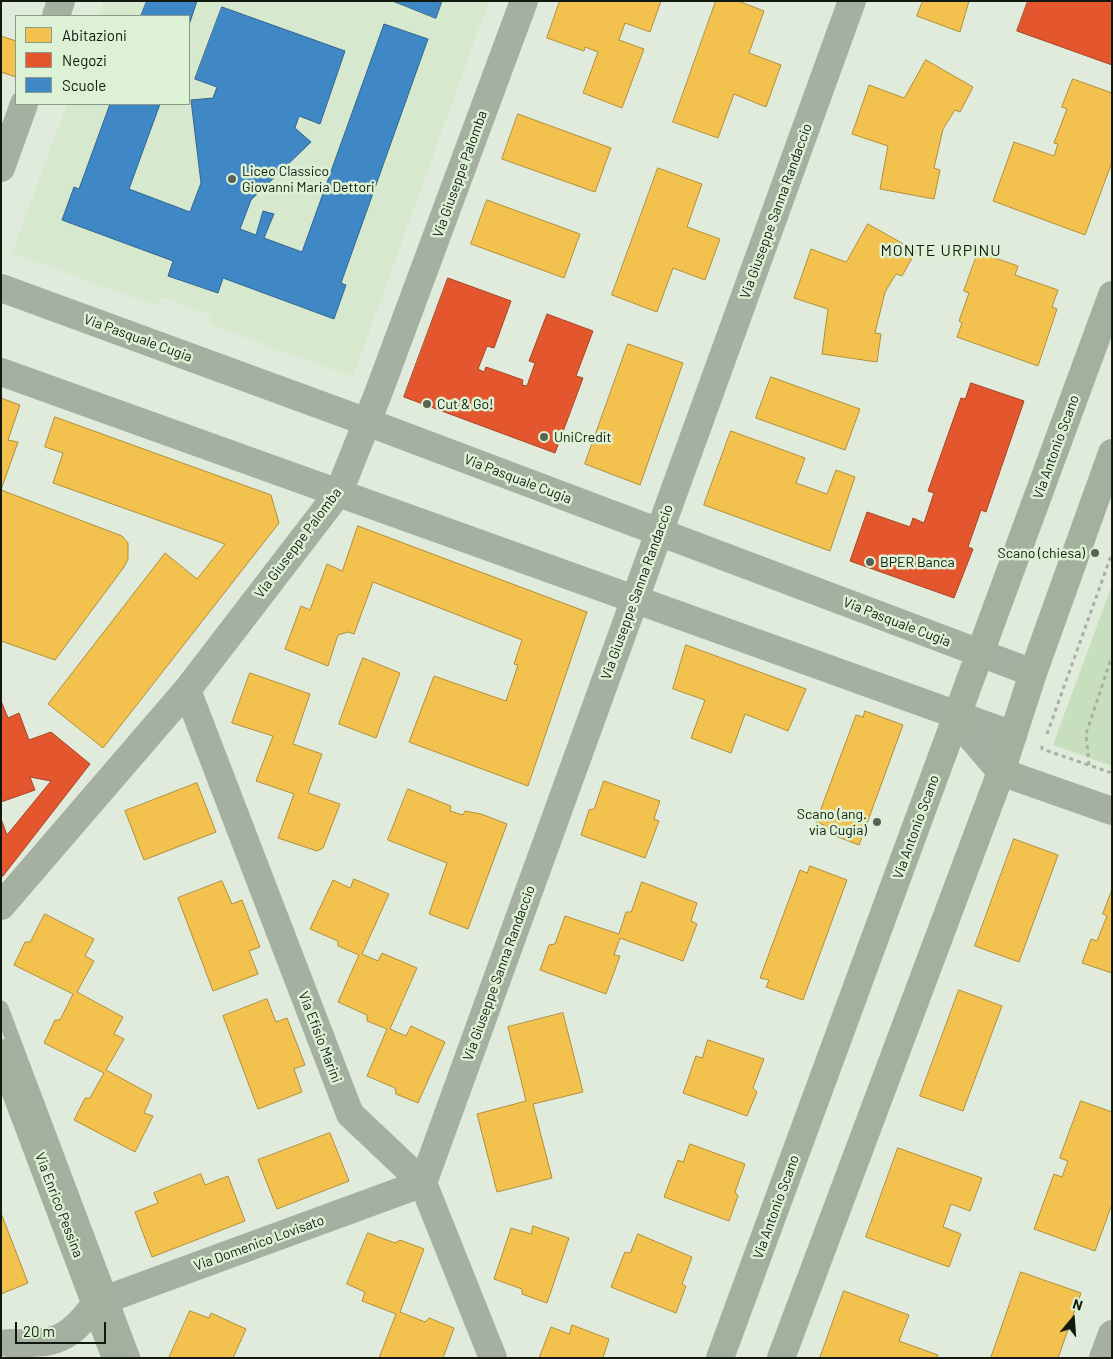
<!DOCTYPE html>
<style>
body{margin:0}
#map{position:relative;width:1113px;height:1359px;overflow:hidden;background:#e0ebdb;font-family:Barlow,sans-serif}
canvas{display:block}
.frame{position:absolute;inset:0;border:2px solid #12190f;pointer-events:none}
.legend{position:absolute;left:15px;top:15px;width:175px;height:90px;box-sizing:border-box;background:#ddf1d5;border:1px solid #8c9b86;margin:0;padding:6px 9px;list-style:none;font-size:15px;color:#12190f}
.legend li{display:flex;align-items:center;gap:10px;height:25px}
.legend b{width:25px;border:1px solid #8c9b86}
.north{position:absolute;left:1048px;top:1294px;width:50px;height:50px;-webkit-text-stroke:4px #ddf1d5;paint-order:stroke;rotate:18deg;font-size:14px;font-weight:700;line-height:20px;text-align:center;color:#12190f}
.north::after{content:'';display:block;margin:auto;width:18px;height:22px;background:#12190f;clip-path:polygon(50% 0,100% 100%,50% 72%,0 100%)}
.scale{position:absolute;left:15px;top:1322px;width:91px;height:22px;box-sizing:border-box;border:2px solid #12190f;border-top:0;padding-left:6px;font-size:15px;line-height:18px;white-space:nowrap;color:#12190f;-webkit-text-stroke:4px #ddf1d5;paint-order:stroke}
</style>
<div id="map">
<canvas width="1113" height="1359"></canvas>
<div class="frame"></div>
<ul class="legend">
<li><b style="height:14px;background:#f2c14e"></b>Abitazioni</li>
<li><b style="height:14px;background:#e4572e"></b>Negozi</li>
<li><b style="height:14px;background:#3f88c5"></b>Scuole</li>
</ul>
<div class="north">N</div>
<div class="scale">20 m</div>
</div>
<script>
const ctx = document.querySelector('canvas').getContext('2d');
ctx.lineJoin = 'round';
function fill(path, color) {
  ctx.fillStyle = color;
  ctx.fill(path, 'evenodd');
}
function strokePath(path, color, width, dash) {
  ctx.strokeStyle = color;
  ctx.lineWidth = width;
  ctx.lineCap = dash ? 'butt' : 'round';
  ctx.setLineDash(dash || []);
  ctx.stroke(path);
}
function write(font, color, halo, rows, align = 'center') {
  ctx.font = font + ' Barlow,sans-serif';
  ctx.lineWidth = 5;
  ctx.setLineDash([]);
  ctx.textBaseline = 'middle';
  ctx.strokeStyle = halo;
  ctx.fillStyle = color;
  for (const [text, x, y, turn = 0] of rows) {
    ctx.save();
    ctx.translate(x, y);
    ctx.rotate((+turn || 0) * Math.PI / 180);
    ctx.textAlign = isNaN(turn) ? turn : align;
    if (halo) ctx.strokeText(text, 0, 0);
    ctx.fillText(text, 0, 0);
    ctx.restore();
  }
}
const built = new Path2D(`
 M104 1H489L353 377 210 325 213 315 161 297 157 306 12 253 67 104H189V16H98Z`);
const green = new Path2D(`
 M1112 585V766L1053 745Z`);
const homes = new Path2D(`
 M560 1H661L650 32 625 23 619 40 644 49 622 108 583 93 598 52 585 47 584 51 547 38Z
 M716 1H738L764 11 749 53 781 65 766 107 734 94 718 138 673 122Z
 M923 1H969L960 32 917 16Z
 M1 36 16 41V77L1 72Z
 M926 60 973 87 960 112 955 110 943 129 934 168 940 170 934 199 880 189 888 146 852 134 869 85 904 98Z
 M1073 79 1112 93V162L1085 235 993 201 1014 142 1054 156 1058 144 1054 143 1067 109 1062 107Z
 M518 114 611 148 595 192 502 159Z
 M658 168 702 184 687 227 720 239 705 280 673 268 657 312 612 295Z
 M487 200 580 234 564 278 471 244Z
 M868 224 916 251 902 276 896 274 885 292 875 333 881 334 877 362 822 354 828 309 794 298 811 249 846 262Z
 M978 252 1018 266 1015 275 1058 290 1052 307 1057 309 1038 366 957 337 962 323 959 321 969 293 964 291Z
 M628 344 683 363 640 485 585 464Z
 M771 377 860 409 845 450 756 418Z
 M1 398 20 405 8 440 18 442 1 490Z
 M55 417 271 495 279 523 103 748 48 704 165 553 197 579 225 544 53 483 63 453 45 447Z
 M731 431 805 458 796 483 827 494 836 470 855 477 830 551 704 505Z
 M1 490 122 536 128 543V559L124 567 55 660 1 641Z
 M358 526 587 612 528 786 409 742 434 676 506 701 518 665 514 664 522 640 373 582 354 634 348 632 338 635 328 666 285 649 301 606 310 610 327 564 342 571Z
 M686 645 806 689 788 731 745 714 731 753 691 738 705 700 673 689Z
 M363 658 400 673 376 738 339 724Z
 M250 673 310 694 293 744 322 754 308 793 340 804 323 848 317 851 278 838 294 794 256 781 273 736 232 723Z
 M865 711 903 725 859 845 822 831 824 825 816 822 856 715 863 717Z
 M604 781 660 801 654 819 659 821 645 858 581 835 589 810 594 809Z
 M197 783 216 832 144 860 125 811Z
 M408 789 451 806 450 811 463 815 465 811 481 814 507 824 468 929 429 914 447 863 388 840Z
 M1014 839 1058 855 1019 962 975 946Z
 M810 866 847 880 803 1000 766 987 769 980 760 978 800 870 807 873Z
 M354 879 389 894 362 954 378 961 382 953 417 968 390 1029 406 1036 411 1026 445 1042 418 1103 396 1094 395 1088 367 1076 387 1029 367 1021V1015L338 1002 359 955 338 946V941L310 929 333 880 350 888Z
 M222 881 232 904 242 900 260 947 249 951 258 974 213 991 178 898Z
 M642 882 697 903 691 921 697 924 683 961 620 938 614 955 620 956 606 994 540 970 549 945 555 944 565 916 619 934 626 912H631Z
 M1112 890V973L1082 963 1091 939 1097 941 1107 916 1103 914Z
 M45 914 94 939 85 956 94 961 77 992 123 1017 114 1034 124 1039 106 1070 152 1095 144 1113 153 1116 135 1152 74 1120 85 1098H90L104 1073 44 1043 55 1020H60L73 994 14 965 25 942H30Z
 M959 990 1002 1006 963 1111 920 1096Z
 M267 999 276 1022 287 1018 305 1065 294 1069 302 1092 258 1109 223 1016Z
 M563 1013 583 1092 533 1104 552 1178 497 1192 477 1114 526 1101 508 1027Z
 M708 1040 764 1059 753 1088 757 1092 747 1116 683 1093 696 1056 702 1058Z
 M1081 1101 1112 1112V1204L1095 1251 1034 1229 1054 1174 1062 1177 1068 1161 1060 1158Z
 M330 1133 349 1181 277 1209 258 1160Z
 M690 1144 745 1164 735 1192 738 1196 729 1221 664 1197 678 1160 683 1162Z
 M898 1148 982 1178 970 1211 951 1204 943 1227 961 1234 949 1267 866 1237Z
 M201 1174 205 1185 228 1176 245 1221 152 1257 135 1212 158 1203 154 1193Z
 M1 1213 28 1283 1 1294Z
 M533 1226 569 1238 547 1303 522 1294V1289L494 1279 511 1228 531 1234Z
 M368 1233 395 1243 400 1240 424 1249 400 1312 425 1322 429 1318 454 1328 443 1358H379L396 1314 362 1301 365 1292 347 1284Z
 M638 1234 692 1257 682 1284 686 1286 676 1313 611 1287 625 1252 630 1253Z
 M1021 1272 1081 1293 1058 1358H991Z
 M844 1291 909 1315 899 1341 938 1355 937 1358H820Z
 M190 1311 209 1318 211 1313 246 1329 233 1358H169Z
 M572 1325 609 1339 603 1358H539L551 1327 569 1334Z`);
const shops = new Path2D(`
 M1028 1H1112V65L1017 31Z
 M448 278 511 301 494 348 487 346 478 369 484 372 486 367 523 380 522 385 527 386 535 363 529 361 547 314 593 331 576 376 583 378 555 453 404 397Z
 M971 383 1024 401 986 512 981 510 968 547 973 549 954 598 850 561 867 512 910 527 913 518 924 523 934 493 928 491 961 398 965 399Z
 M1 701 8 718 19 713 29 740 51 732 90 764 3 876H1V819L7 835 51 781 30 777 35 790 1 802Z`);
const schools = new Path2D(`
 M147 1H197L189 25V16H141Z
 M393 1H442L436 18Z
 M222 7 345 51 320 124 299 116 295 128 311 142 251 200 240 229 256 235 263 211 274 214 264 238 302 252 384 24 428 39 341 283 346 285 334 319 223 278 218 293 168 276 173 261 62 220 74 187 79 189 110 104H160L129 189 190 212 201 183 191 100 213 98 217 87 195 79Z`);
const path = new Path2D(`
 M1047 734 1112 553
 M1042 746V749L1112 773
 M1089 765 1086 734 1112 656`);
const lane = new Path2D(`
 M1 1008 133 1358`);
const street = new Path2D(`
 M56 16 61 1
 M1 168 24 104
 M1 288 367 422 1033 673
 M1 372 1013 735
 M187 690 350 1114 423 1183 493 1358
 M958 715 971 737 1001 772 1112 811
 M1 906 187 690 339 492 378 394 524 1
 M423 1183 852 1
 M8 1343C55 1344 68 1342 96 1303L423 1183
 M1103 1358 1112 1334`);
const secondary = new Path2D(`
 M1 1053 116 1358
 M720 1358 1112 295
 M781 1358 1001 772 1033 673 1112 453`);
const markers = [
 [232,179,5,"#5a6256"],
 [427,404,5,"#5a6256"],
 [544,437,5,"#5a6256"],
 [1095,553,5,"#5a6256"],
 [870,562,5,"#5a6256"],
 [877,822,5,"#5a6256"]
];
const poiNames = [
 ["Liceo Classico",242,171],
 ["Giovanni Maria Dettori",242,187],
 ["Cut & Go!",437,404],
 ["UniCredit",554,437],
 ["Scano (chiesa)",1085,553,"right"],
 ["BPER Banca",880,562],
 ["Scano (ang.",867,814,"right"],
 ["via Cugia)",867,830,"right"]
];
const streetNames = [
 ["Via Giuseppe Palomba",460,174,-70],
 ["Via Giuseppe Sanna Randaccio",776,211,-70],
 ["Via Pasquale Cugia",138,338,20],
 ["Via Antonio Scano",1056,447,-70],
 ["Via Pasquale Cugia",518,479,21],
 ["Via Giuseppe Palomba",298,543,-53],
 ["Via Giuseppe Sanna Randaccio",637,592,-70],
 ["Via Pasquale Cugia",897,622,21],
 ["Via Antonio Scano",916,827,-70],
 ["Via Giuseppe Sanna Randaccio",499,973,-70],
 ["Via Efisio Marini",320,1037,69],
 ["Via Enrico Pessina",59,1205,69],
 ["Via Antonio Scano",776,1207,-70],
 ["Via Domenico Lovisato",259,1243,-20]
];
const quarterNames = [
 ["MONTE URPINU",941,251]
];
fill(built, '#d6e9ce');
fill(green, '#c7dfbc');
fill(homes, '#f2c14e');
strokePath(homes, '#af8f3b', 1);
fill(shops, '#e4572e');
strokePath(shops, '#a54425', 1);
fill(schools, '#3f88c5');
strokePath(schools, '#32678e', 1);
strokePath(path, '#a7b0a3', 3, [4, 4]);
strokePath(lane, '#a5b0a0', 15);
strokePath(street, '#a5b0a0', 28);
strokePath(secondary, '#a4b09e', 28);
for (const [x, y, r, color] of markers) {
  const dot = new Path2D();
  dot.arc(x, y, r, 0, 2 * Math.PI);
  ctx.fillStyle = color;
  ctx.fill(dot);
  strokePath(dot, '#ddf1d5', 2);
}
write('14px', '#12190f', '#ddf1d5', poiNames, 'left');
write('14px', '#12190f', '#ddf1d5', streetNames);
ctx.letterSpacing = '1px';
write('16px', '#12190f', '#ddf1d5', quarterNames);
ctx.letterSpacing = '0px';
</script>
